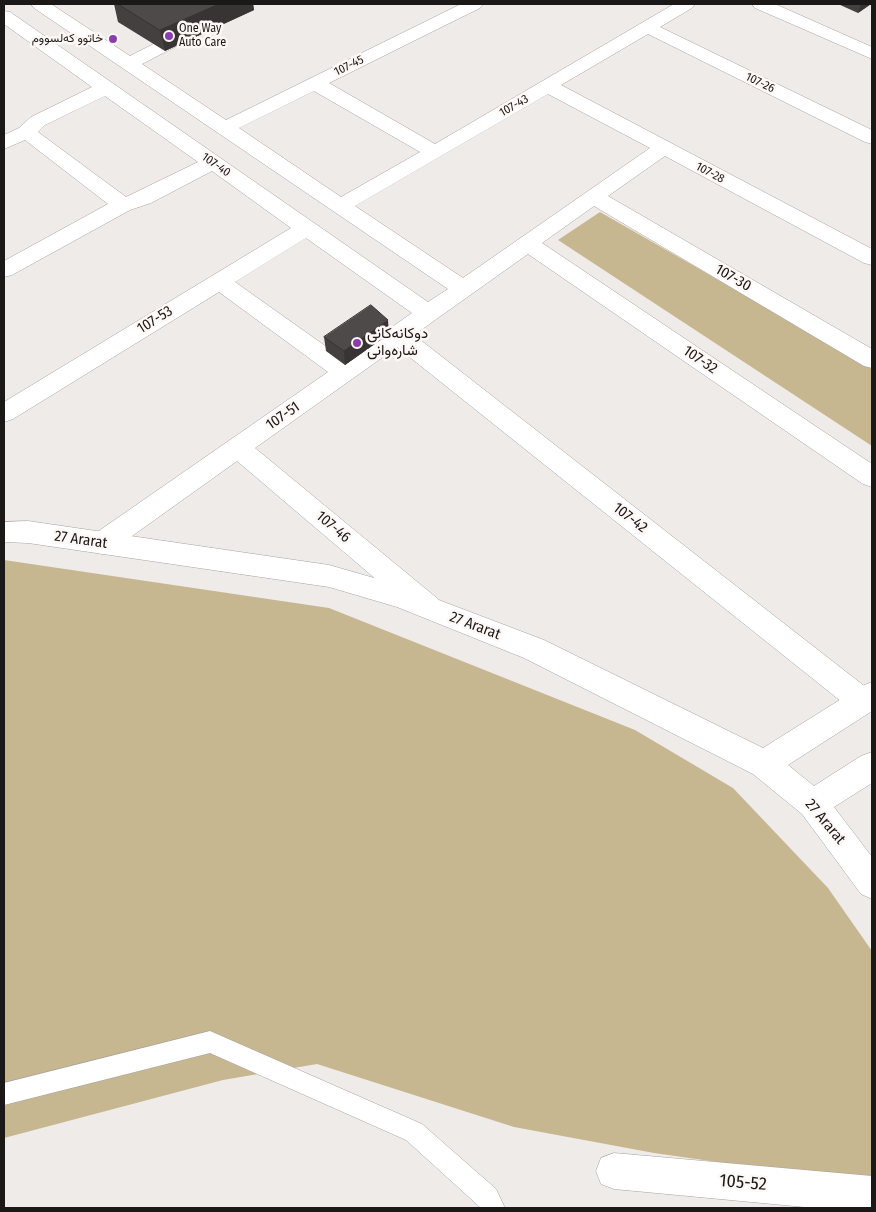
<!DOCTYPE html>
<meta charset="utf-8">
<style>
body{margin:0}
#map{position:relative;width:876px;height:1212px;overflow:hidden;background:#efebe9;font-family:"Fira Sans Condensed",sans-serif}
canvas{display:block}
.frame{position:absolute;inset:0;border:5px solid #1a1918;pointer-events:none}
</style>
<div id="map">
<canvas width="876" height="1212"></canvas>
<div class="frame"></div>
</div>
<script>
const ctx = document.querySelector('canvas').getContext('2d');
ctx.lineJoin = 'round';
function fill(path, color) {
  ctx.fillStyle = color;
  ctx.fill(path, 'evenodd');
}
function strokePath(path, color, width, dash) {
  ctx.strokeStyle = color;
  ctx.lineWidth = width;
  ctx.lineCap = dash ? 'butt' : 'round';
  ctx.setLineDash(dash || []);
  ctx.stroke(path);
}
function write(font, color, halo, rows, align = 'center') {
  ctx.font = font + ' "Fira Sans Condensed",Vazirmatn,sans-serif';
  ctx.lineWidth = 5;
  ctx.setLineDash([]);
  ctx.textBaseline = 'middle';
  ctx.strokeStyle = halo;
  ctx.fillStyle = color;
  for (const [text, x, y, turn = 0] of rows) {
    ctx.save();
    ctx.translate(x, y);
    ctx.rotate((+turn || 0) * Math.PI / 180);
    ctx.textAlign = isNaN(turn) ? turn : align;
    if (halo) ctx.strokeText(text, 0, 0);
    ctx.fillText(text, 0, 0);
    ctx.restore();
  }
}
const green = new Path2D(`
 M600 212 872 368V446L558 240Z
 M4 560 329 608 635 730 733 788 828 888 872 951V1184L654 1153 514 1127 317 1064 223 1080 4 1138Z`);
const service = new Path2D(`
 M210 1031 422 1124 496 1189 505 1208H481L406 1140 210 1053 4 1105V1083Z`);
const minor = new Path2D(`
 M31 4H51L130 56 231 4H253L250 8 142 64 226 120 461 4H483L480 8 329 83 435 144 674 4H695L692 8 660 27 872 130V144L865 142 648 34 561 85 872 249V265L864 263 665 156 608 196 872 349V368L864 366 594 206 542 243 872 464V487L863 484 528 254 414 335 872 692V710L862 714 852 710 397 347 255 448 438 599 442 607 438 615 428 619 418 615 237 461 111 551 102 554 93 551 89 543 93 535 328 372 219 292 13 419 4 422V402L291 228 212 171 151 203 130 210 12 275 4 277V261L108 204 25 140 4 149V135L19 128 31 117 92 87 4 24V11L10 12 428 302 448 289 34 8ZM314 91 420 152 341 197 239 128ZM548 94 650 148 463 278 355 206ZM105 96 198 162 126 197 38 132 45 125ZM306 238 412 313 345 360 235 282Z
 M752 4H775L872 47V59L755 8Z
 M614 1153 872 1176V1208H815L614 1189 601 1184 596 1171 601 1158Z`);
const tertiary = new Path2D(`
 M28 521 329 565 402 586 544 640 763 748 862 686 872 682V711L788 765 814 786 861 756 872 752V783L834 807 872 857V899L861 894 802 814 753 774 524 658 397 607 329 587 28 543 4 542V522Z`);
const wall = new Path2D(`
 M114 4H253L254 10 165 51 118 22Z
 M838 4H871L858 13Z
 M389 334 345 365 326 351 324 337Z`);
const shadedWall = new Path2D(`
 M219 4H253L254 10 165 51 160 30Z
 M861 4H871L858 13Z
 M388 320 389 334 345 365 344 351Z`);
const building = new Path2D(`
 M118 4H219L160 30Z
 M371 305 388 320 344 351 324 337Z`);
const markers = [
 [169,36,5,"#8a3dae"],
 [113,39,5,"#8a3dae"],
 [357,343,5,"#8a3dae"]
];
const farPoinames = [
 ["One Way",179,29],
 ["Auto Care",179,43],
 ["خاتوو کەلسووم",103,39,"right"]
];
const farStreetnames = [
 ["107-45",349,66,-26],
 ["107-26",760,83,26],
 ["107-43",514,106,-30],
 ["107-40",216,165,35],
 ["107-28",710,173,28]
];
const streetNames = [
 ["107-30",733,278,30],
 ["107-53",155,320,-32],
 ["107-32",700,360,34],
 ["107-51",283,416,-35],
 ["107-42",630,518,38],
 ["107-46",333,527,40],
 ["27 Ararat",81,540,8],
 ["27 Ararat",475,626,21],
 ["27 Ararat",825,822,50]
];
const poiNames = [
 ["دوکانەکانی",367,334],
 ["شارەوانی",367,351]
];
const nearStreetnames = [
 ["105-52",743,1183,5]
];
fill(green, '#c6b791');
strokePath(service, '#a7a2a0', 1);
strokePath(minor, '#a7a2a0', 1);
strokePath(tertiary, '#a7a2a0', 1);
fill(service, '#fff');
fill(minor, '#fff');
fill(tertiary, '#fff');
fill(wall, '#43403f');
fill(shadedWall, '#373433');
fill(building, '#4e4a49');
strokePath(building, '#373433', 1);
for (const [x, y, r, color] of markers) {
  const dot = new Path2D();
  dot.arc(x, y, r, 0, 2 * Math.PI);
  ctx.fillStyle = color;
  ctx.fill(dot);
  strokePath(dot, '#fdf8f6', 2);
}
write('12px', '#1a1918', '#fdf8f6', farPoinames, 'left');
write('12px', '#1a1918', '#fdf8f6', farStreetnames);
write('15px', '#1a1918', '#fdf8f6', streetNames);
write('15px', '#1a1918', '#fdf8f6', poiNames, 'left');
write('18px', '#1a1918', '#fdf8f6', nearStreetnames);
</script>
